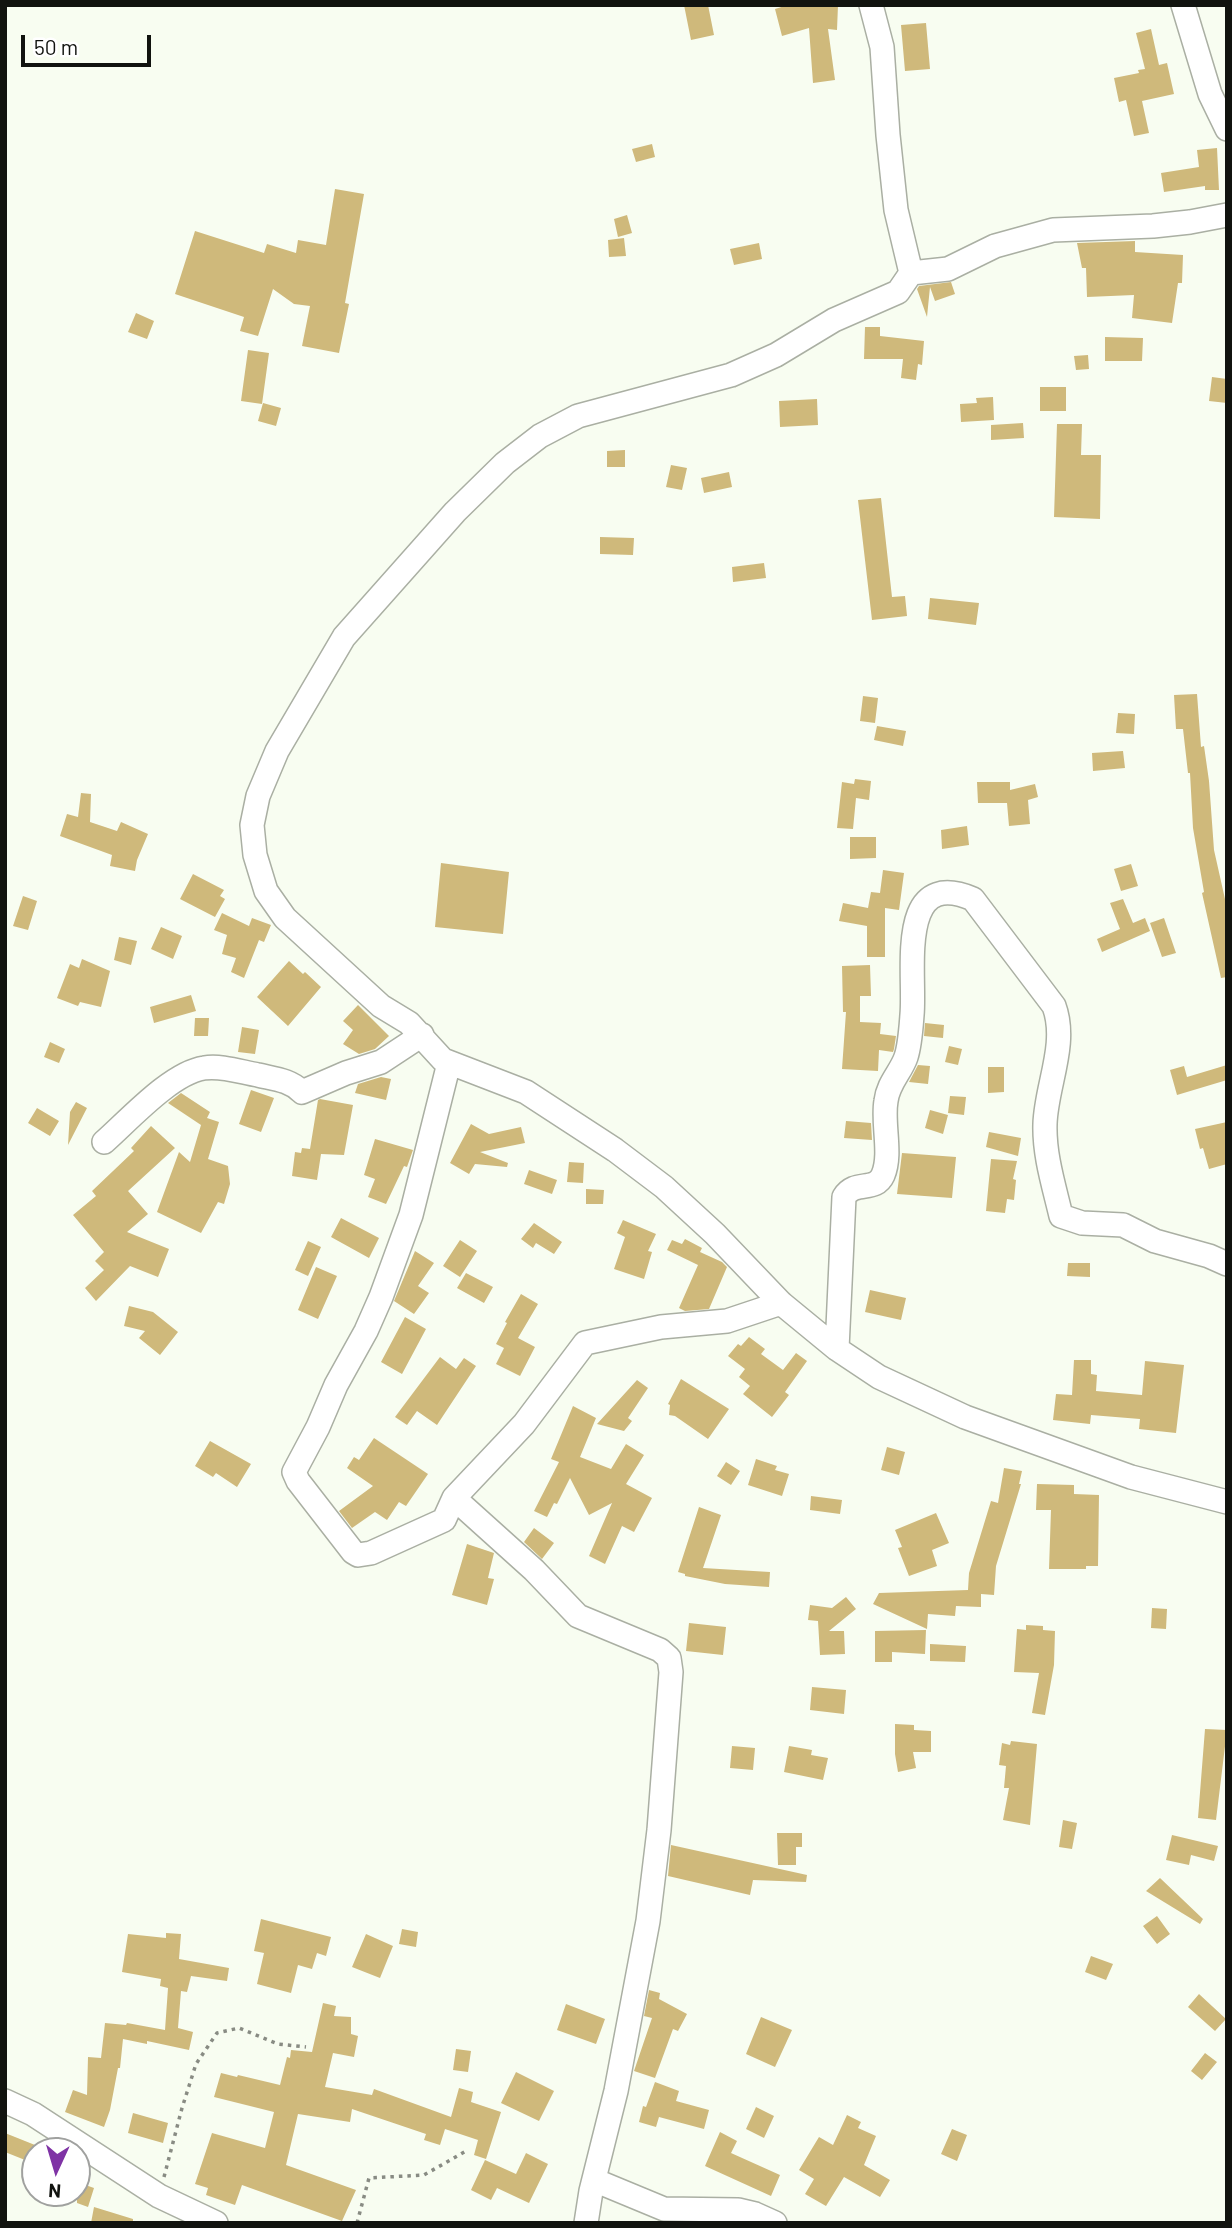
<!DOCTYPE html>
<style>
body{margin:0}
#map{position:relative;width:1232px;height:2228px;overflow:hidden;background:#f8fdf1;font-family:Barlow,sans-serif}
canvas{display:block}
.frame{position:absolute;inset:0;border:7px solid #11130f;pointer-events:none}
.north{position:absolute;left:21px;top:2137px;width:70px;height:70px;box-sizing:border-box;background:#fff;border:2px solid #a0a19f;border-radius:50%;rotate:184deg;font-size:19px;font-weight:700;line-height:28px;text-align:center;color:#11130f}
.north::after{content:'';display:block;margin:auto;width:24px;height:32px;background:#7f33a5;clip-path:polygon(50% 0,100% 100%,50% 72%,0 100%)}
.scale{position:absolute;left:21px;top:35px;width:130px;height:32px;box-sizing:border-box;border:4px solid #11130f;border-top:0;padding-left:9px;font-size:21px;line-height:24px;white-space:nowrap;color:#11130f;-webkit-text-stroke:5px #fff;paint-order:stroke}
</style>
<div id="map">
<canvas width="1232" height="2228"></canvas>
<div class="frame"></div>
<div class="north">N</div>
<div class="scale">50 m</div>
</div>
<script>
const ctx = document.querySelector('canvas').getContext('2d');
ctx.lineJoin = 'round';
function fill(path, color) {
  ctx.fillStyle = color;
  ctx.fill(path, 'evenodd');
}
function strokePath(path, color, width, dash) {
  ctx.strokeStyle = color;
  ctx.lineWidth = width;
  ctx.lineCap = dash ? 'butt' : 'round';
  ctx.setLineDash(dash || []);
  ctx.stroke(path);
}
const building = new Path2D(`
 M684 5H708L714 35 691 40Z
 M788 5H838L837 30 828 29 835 80 813 83 809 28 782 36 775 9Z
 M926 23 930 69 905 71 901 25Z
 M1151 29 1159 65 1167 63 1174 94 1142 101 1149 133 1134 136 1126 100 1119 102 1114 78 1139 73 1138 70 1145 69 1136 33Z
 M652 144 655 157 636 162 632 149Z
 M1217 148 1219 190H1205V186L1164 192 1161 173 1199 167 1197 150Z
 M335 189 364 194 345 303 349 304 339 353 302 346 310 306 294 304 273 289 258 336 240 331 244 317 175 294 195 231 264 253 267 244 296 253 298 240 326 245Z
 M627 215 632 233 618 237 614 219Z
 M624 238 626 256 609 257 608 240Z
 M1135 241V252L1183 255 1182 283H1178L1172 323 1132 318 1134 295 1087 297 1086 268H1082L1077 243Z
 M759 243 762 259 734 265 730 249Z
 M951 282 955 294 935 301 930 287 927 317 917 289 919 286Z
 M136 313 154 321 147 339 128 332Z
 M865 327H880V336L924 341 922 365 918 364 916 380 901 378 903 359H864Z
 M1105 337 1143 338 1142 361H1105Z
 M248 350 269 353 262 404 241 401Z
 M1088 355 1089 369 1076 370 1074 356Z
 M1212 377 1227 379V403L1209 401Z
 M1040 387H1066V411H1040Z
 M993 397 994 420 961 422 960 404 977 403 976 398Z
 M817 399 818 425 780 427 779 401Z
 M263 403 281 408 276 426 258 421Z
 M1023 423 1024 438 991 440V425Z
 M1057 424H1082L1081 455H1101L1100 519 1054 517Z
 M625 450V467H607V451Z
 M671 465 687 468 682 490 666 487Z
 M729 472 732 487 704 493 701 478Z
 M881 498 892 597 905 596 907 616 872 620 858 500Z
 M600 537 634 538 633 555 600 554Z
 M764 563 766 578 733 582 732 567Z
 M930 598 979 603 976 625 928 619Z
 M1197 694 1201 747 1204 746 1209 781 1214 850 1227 908V977L1221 978 1202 893 1204 892 1193 828 1190 773H1188L1183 729H1176L1174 695Z
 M863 696 878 698 875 723 860 721Z
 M1118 713 1135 714 1134 734 1116 733Z
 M877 726 906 731 903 746 874 740Z
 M1123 751 1125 768 1093 771 1092 753Z
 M855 779 871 781 869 800 856 798 853 829 837 828 842 782 854 784Z
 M977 782H1010V790L1035 784 1038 797 1028 800 1030 824 1009 826 1007 803H978Z
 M81 793 91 794 90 822 117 831 121 822 148 834 137 860 135 871 110 866 112 855 60 836 67 814 78 817Z
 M967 826 969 845 942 849 941 830Z
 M850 837H876V858L850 859Z
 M441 863 509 872 503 934 435 927Z
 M1131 864 1138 886 1121 891 1114 869Z
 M883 870 904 873 899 910 885 908V957H867V926L839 921 843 903 868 908 871 892 880 893Z
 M193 874 224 890 220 896 225 899 215 917 180 899Z
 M23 896 37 901 28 930 13 926Z
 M1123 899 1133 923 1145 918 1150 931 1102 952 1097 939 1120 929 1110 903Z
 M222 913 249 926 252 918 271 925 264 942 259 940 244 978 231 972 236 958 222 954 227 935 214 930Z
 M1164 918 1176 953 1162 957 1150 923Z
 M161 927 182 936 173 959 151 949Z
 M119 937 137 941 131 965 114 960Z
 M82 959 110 971 101 1007 80 1002 78 1006 57 998 70 964 79 968Z
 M289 961 303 974 305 972 321 987 288 1026 257 997Z
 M870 965 871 996H860V1022L881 1023 880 1034 896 1036 894 1049 893 1052 879 1050 878 1071 842 1069 846 1012H843L842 966Z
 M191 995 196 1011 154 1023 150 1007Z
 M358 1005 389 1036 375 1049 359 1054 343 1044 353 1030 343 1021Z
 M195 1018H209L208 1036H194Z
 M925 1023 944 1025 943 1038 924 1036Z
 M242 1027 259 1030 255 1054 238 1052Z
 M50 1042 65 1049 59 1063 44 1057Z
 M949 1046 962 1049 958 1065 945 1062Z
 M918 1065 930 1066 928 1084 909 1082Z
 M1227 1065V1080L1177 1095 1170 1070 1184 1066 1187 1077Z
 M988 1067H1004V1092L988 1093Z
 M381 1077 391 1079 386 1100 355 1093 358 1084Z
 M251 1090 274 1098 261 1132 239 1124Z
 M181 1093 210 1112 207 1118 219 1122 208 1159 228 1166 230 1184 224 1204 218 1202 201 1233 157 1212 179 1152 190 1162 201 1125 168 1103Z
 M950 1096 966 1097 964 1115 948 1113Z
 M320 1099 353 1105 344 1155 321 1154 317 1180 292 1176 295 1152 301 1153 302 1148 310 1149 318 1100Z
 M76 1102 87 1108 68 1145 70 1112Z
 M37 1108 59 1121 50 1136 28 1123Z
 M930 1110 948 1115 943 1134 925 1128Z
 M846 1121 871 1123 872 1140 844 1138Z
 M1227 1122V1164L1209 1169 1203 1148 1200 1149 1195 1129Z
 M471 1124 489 1134 521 1127 525 1143 480 1152 508 1163 507 1167 475 1164 469 1174 450 1163Z
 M151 1126 175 1148 128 1191 148 1214 127 1232 169 1249 158 1277 130 1266 96 1301 85 1288 104 1270 95 1261 104 1252 73 1215 96 1196 92 1191 134 1151 131 1148Z
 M989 1132 1021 1138 1018 1156 986 1147Z
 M375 1139 413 1150 407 1167 404 1166 386 1204 368 1197 375 1179 364 1175Z
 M902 1153 956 1157 952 1198 897 1194Z
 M991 1159 1017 1161 1013 1179 1016 1180 1014 1200 1007 1199 1005 1213 986 1211Z
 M569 1162 584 1163 583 1183 567 1182Z
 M529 1170 557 1180 552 1194 524 1184Z
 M586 1189 604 1190 603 1204H586Z
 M341 1218 379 1238 369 1258 331 1237Z
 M623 1220 656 1234 648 1251 652 1252 644 1279 614 1269 625 1237 617 1233Z
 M534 1223 562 1242 554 1254 536 1243 533 1248 521 1239Z
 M685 1239 702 1248 700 1252 722 1262 727 1267 709 1309 685 1311 679 1308 698 1265 667 1250 672 1240 682 1244Z
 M460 1240 477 1251 460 1277 443 1266Z
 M308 1241 321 1247 308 1276 295 1270Z
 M415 1251 434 1263 418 1286 429 1293 414 1314 394 1301Z
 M1068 1263H1090V1277L1067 1276Z
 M316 1267 337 1276 318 1319 298 1310Z
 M466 1273 493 1287 484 1303 457 1288Z
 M870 1290 906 1298 901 1320 865 1312Z
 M521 1294 538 1304 518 1338 535 1347 520 1376 496 1364 504 1348 496 1344 507 1323 505 1322Z
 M129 1306 153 1312 178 1332 160 1355 139 1338 145 1331 124 1326Z
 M405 1317 426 1329 402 1374 381 1362Z
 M749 1337 765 1349 761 1354 783 1370 796 1353 807 1361 785 1392 789 1395 772 1417 743 1394 750 1386 739 1377 745 1369 728 1356 738 1344 741 1346Z
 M440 1357 456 1369 464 1358 476 1366 437 1425 417 1411 407 1425 395 1417Z
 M1074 1360H1091V1374L1097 1375 1096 1391 1142 1395 1145 1361 1184 1365 1176 1433 1139 1429 1140 1419 1091 1415 1090 1424 1053 1420 1056 1394 1072 1395Z
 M681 1379 729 1409 708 1439 675 1416 669 1415 670 1405 668 1404Z
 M637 1380 648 1388 628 1418 632 1421 624 1431 597 1424Z
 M573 1406 596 1418 580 1457 611 1469 626 1444 644 1455 626 1484 652 1498 634 1532 622 1526 605 1564 589 1556 612 1503 589 1515 570 1478 557 1504 554 1503 547 1517 534 1511 559 1462 551 1459Z
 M374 1438 428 1474 406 1506 399 1502 387 1520 375 1512 352 1528 339 1511 373 1486 347 1468 354 1457 359 1460Z
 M210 1441 251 1464 237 1487 216 1473 213 1477 195 1466Z
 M887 1447 905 1452 899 1475 881 1470Z
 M756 1459 777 1466 775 1470 789 1474 782 1496 748 1485Z
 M726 1462 740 1471 731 1485 717 1476Z
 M1004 1468 1022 1471 1019 1484H1021L996 1566 994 1595 981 1594V1607L956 1606 955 1616 928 1614 927 1629 873 1604 879 1593 968 1590 969 1573 991 1501 998 1503Z
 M1037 1484 1074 1485V1494L1099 1495 1098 1566H1086V1569H1049L1051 1510H1036Z
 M811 1496 842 1500 840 1514 810 1510Z
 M699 1507 721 1515 703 1568 770 1572 769 1587 725 1584 685 1576V1574L678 1572Z
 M936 1513 949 1543 932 1550 937 1566 909 1576 898 1548 902 1547 895 1530Z
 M534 1528 554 1543 542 1559 524 1542Z
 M467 1544 494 1553 488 1578 494 1579 487 1605 452 1595Z
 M846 1597 856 1609 829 1631H844L845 1654 820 1655 818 1621 808 1620 810 1605 832 1608Z
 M1152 1608 1167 1609 1166 1629 1151 1628Z
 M689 1623 726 1627 723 1655 686 1651Z
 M1026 1625 1043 1626V1630L1055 1631 1054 1665 1045 1715 1032 1713 1039 1673 1014 1672 1017 1629 1026 1630Z
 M926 1630 925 1654 892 1652V1662H875V1631Z
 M930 1644 966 1646 965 1662 930 1661Z
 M812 1687 846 1690 844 1714 810 1710Z
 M895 1724 914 1725V1730L931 1731V1752H913L916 1768 898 1772 895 1754Z
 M1205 1729 1227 1730 1216 1820 1198 1818Z
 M1011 1741 1037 1744 1030 1825 1003 1820 1009 1788H1004L1006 1766 999 1765 1002 1743 1010 1745Z
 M732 1746 755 1748 753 1770 730 1768Z
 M789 1746 812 1750 811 1755 828 1758 823 1780 784 1772Z
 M1063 1820 1077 1823 1072 1849 1059 1847Z
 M777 1833H802V1847H796V1865H778Z
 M1172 1835 1218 1846 1214 1861 1191 1855 1189 1865 1166 1860Z
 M671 1845 807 1875 806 1882 753 1880 750 1895 668 1876Z
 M1160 1878 1203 1919 1200 1924 1146 1891Z
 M1157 1916 1170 1934 1157 1944 1143 1926Z
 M261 1919 331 1937 326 1956 317 1953 312 1969 298 1965 291 1993 257 1984 264 1953 254 1951Z
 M402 1929 418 1932 416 1947 399 1944Z
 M166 1933 181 1934 179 1959 229 1968 227 1981 191 1976 187 1992 181 1991 178 2028 193 2032 189 2050 147 2041V2044L123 2039 120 2068H118L110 2110 104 2127 65 2112 73 2090 87 2095 88 2057 101 2058 105 2023 126 2025 127 2023 165 2030 168 1988 160 1986 161 1979 122 1972 128 1934 166 1938Z
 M366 1934 393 1946 380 1978 352 1967Z
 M1091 1956 1113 1964 1106 1980 1085 1972Z
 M649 1990 660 1993 659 1999 687 2014 678 2031 673 2029 655 2078 634 2071 652 2018 644 2016Z
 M1199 1994 1226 2019 1215 2031 1188 2007Z
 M323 2003 336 2006 334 2016 351 2017V2034L358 2036 354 2057 333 2053 325 2087 372 2095 374 2089 451 2117 459 2088 473 2092 471 2102 501 2112 486 2159 474 2155 478 2140 445 2129 440 2145 424 2140 426 2134 352 2109 350 2122 298 2114 286 2165 356 2190 342 2221 242 2185 235 2205 206 2195 208 2188 195 2184 212 2133 265 2148 274 2112 214 2097 221 2073 237 2077 238 2075 280 2085 287 2057 290 2058 291 2050 312 2052Z
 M566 2004 605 2019 596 2044 557 2030Z
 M761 2017 792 2030 775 2067 746 2054Z
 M456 2049 471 2051 468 2072 453 2070Z
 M1205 2053 1217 2062 1202 2080 1191 2071Z
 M516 2072 554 2091 539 2121 501 2103Z
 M655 2082 679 2091 676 2101 709 2110 704 2129 659 2117 656 2127 639 2122 643 2106 646 2107Z
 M756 2107 774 2116 764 2138 746 2129Z
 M133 2113 168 2123 163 2143 128 2133Z
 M847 2115 861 2122 858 2128 876 2136 864 2165 890 2180 880 2197 844 2177 826 2206 805 2194 814 2179 799 2170 819 2137 833 2145Z
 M952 2129 967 2135 957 2161 941 2154Z
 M720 2132 737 2141 731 2153 780 2175 771 2196 705 2166Z
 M5 2133 35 2145V2164L5 2152Z
 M526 2153 548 2164 529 2203 497 2188 491 2200 471 2190 485 2160 516 2174Z
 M77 2182 94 2188 88 2207 77 2203Z
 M94 2207 133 2219V2223H91Z`);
const path = new Path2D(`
 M164 2177 182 2108 196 2064 217 2033 239 2028 278 2044 306 2047
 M357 2223 369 2178 424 2175 466 2151`);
const minor = new Path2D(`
 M871 5 882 47 888 135 896 210 911 273
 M1183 5 1210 94 1227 129
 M1227 215 1190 222 1153 226 1053 230 995 246 948 269 911 273 898 292 834 320 776 355 731 375 578 416 540 436 505 463 455 512 344 637 277 751 258 796 252 825 255 855 266 891 285 918 381 1006 409 1023 443 1060 526 1092 615 1150 664 1187 715 1234 781 1303 837 1349 879 1377 965 1417 1131 1477 1227 1502
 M449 1063 411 1215 381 1297 366 1331 336 1385 318 1427 294 1472 298 1481 353 1552 358 1555 371 1553 444 1520 454 1498 524 1424 585 1343 661 1327 727 1321 781 1303
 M104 1142C129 1120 171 1073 204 1068 221 1065 241 1072 258 1075 275 1079 290 1080 302 1092L346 1073 381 1062 422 1035
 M837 1349 844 1197C855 1179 875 1193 883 1175 892 1154 882 1123 886 1101 888 1083 901 1072 906 1057 910 1045 911 1028 912 1015 916 974 895 866 973 899L1054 1006C1068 1044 1046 1086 1045 1124 1044 1155 1054 1186 1061 1216L1082 1223 1123 1225 1155 1241 1209 1256 1227 1264
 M454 1498 534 1570 578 1616 660 1650 669 1658 671 1672 659 1830 648 1921 616 2091 591 2191 586 2223
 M5 2101 33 2114 159 2196 216 2223
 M594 2180 664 2209 738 2210 755 2214 775 2223`);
fill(building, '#cfb97b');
strokePath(minor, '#aaafa3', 26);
strokePath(path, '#888b83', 3.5, [3.5, 5]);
strokePath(minor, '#fff', 23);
</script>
